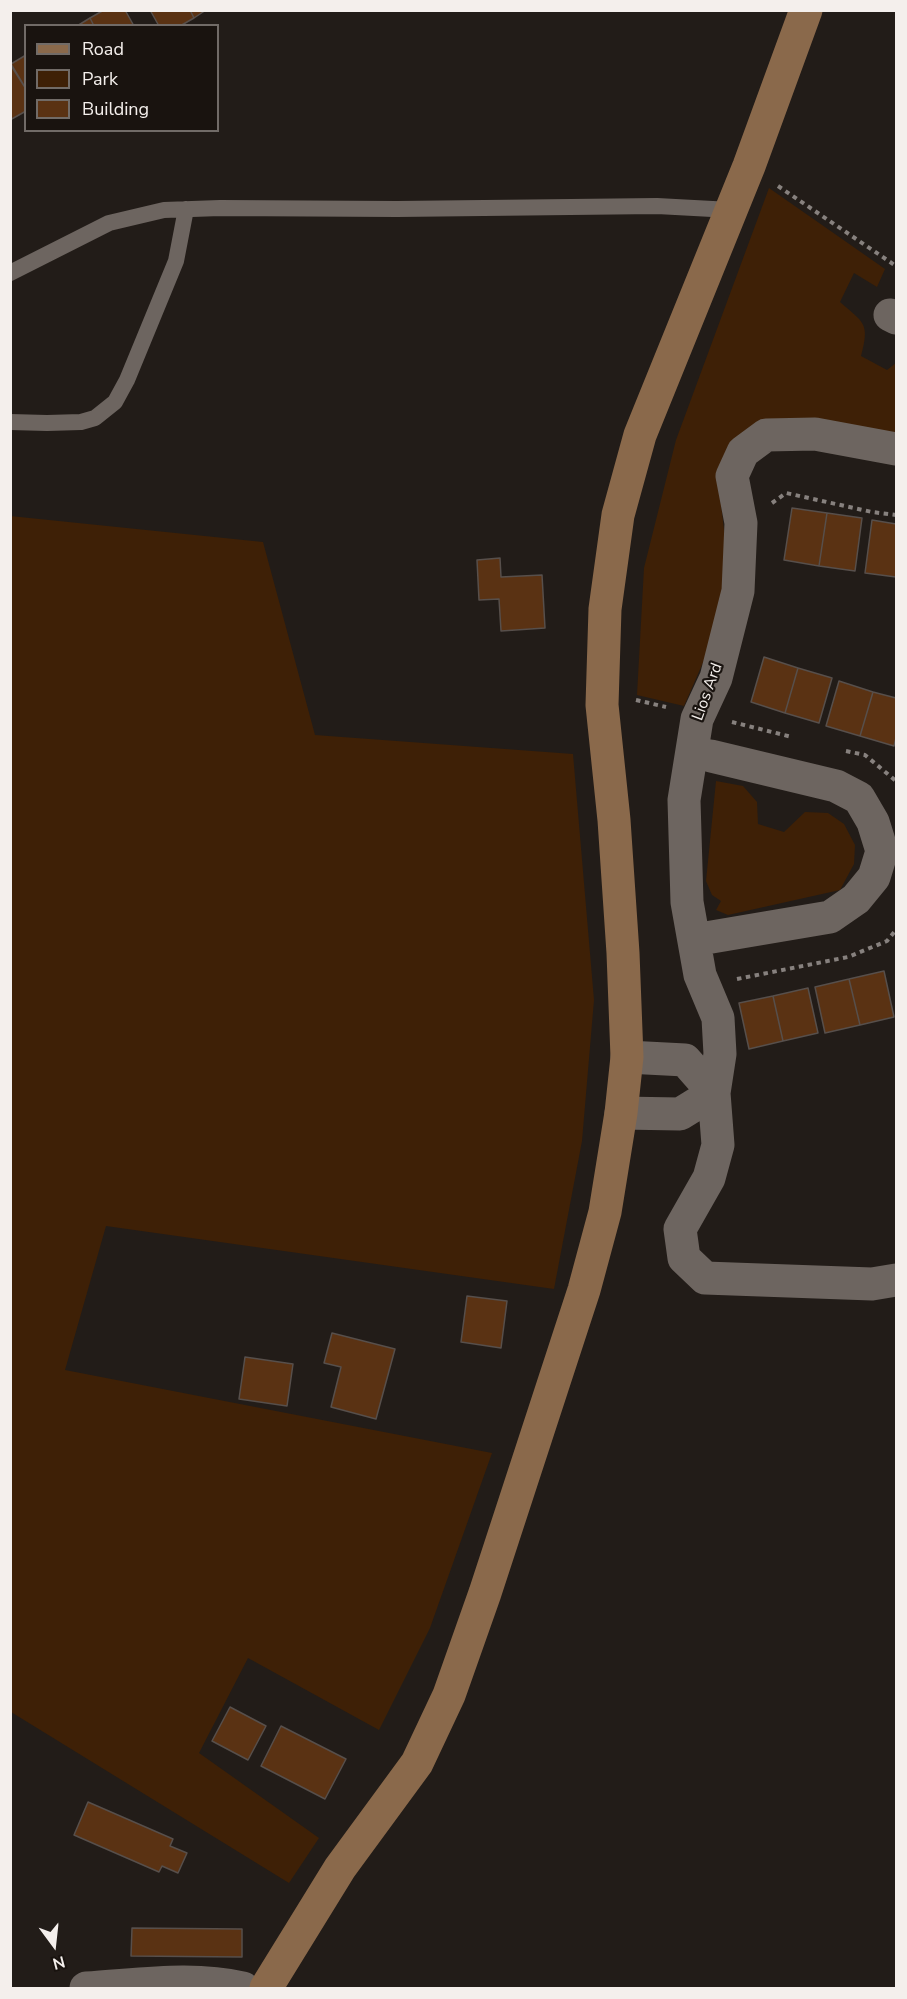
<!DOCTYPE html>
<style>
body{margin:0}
#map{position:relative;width:907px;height:1999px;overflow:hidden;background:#221c18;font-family:"Nunito Sans",sans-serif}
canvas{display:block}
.frame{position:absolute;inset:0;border:12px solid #f4efec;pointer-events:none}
.legend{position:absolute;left:24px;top:24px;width:195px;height:108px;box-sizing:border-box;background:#19130f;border:2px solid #716b67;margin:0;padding:8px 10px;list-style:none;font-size:18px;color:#f4efec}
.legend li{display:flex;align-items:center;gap:12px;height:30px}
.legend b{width:30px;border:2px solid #716b67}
.north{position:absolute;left:24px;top:1915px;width:60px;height:60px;-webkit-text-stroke:4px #19130f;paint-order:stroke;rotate:165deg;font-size:16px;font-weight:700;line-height:24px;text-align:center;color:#f4efec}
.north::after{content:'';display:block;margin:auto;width:21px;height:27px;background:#f4efec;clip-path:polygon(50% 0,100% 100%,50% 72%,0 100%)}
</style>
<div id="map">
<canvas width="907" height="1999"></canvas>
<div class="frame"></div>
<ul class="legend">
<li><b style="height:8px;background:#8a694b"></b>Road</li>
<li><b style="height:16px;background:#3e2006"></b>Park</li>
<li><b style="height:16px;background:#5a3213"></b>Building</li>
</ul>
<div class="north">N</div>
</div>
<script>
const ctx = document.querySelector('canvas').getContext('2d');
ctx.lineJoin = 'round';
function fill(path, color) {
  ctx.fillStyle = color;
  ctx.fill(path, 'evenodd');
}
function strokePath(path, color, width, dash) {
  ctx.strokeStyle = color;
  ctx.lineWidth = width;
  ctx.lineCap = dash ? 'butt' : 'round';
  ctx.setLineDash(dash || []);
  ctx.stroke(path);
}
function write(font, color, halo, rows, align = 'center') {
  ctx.font = font + ' "Nunito Sans",sans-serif';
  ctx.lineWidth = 4.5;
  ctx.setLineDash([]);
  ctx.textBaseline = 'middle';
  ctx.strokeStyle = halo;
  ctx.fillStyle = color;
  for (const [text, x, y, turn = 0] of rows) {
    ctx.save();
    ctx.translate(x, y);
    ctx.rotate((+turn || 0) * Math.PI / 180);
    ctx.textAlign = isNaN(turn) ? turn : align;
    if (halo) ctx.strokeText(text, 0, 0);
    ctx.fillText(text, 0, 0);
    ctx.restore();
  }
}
const green = new Path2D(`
 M769 188 885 269 877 287 854 273 840 302C864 323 870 323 861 356L887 370 896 363V444L770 428 719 488 727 555 718 628 684 706 637 695 644 568 676 440Z
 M10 516 263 542 315 735 573 754 594 1000 582 1141 554 1289 106 1226 65 1370 492 1453 430 1628 379 1730 248 1658 199 1753 319 1838 289 1883 11 1712Z
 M716 781 743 786 757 802 758 824 784 832 805 812 828 813 844 824 855 845 854 864 840 890 728 915 716 910 721 901 712 895 706 881Z`);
const building = new Path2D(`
 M104 10H125L134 26H94L90 18Z
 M150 10H190L194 18 180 26H159Z
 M190 10H206L194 18Z
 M90 18 94 26H77Z
 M26 55V89L11 64Z
 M10 64 26 89V111L10 120Z
 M792 508 827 513 819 566 784 560Z
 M827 513 862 518 855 571 819 566Z
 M872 520 896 524V577L865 573Z
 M500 558 501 577 542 575 545 628 501 631 499 599 479 600 477 560Z
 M764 657 798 668 785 713 751 702Z
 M798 668 832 678 819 723 785 713Z
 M839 681 873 692 860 736 826 726Z
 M873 692 896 698V738L894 746 860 736Z
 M884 971 894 1017 860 1025 849 979Z
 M849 979 860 1025 825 1033 815 987Z
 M808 988 818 1033 783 1041 773 996Z
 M773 996 783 1041 749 1049 739 1003Z
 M467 1296 507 1301 501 1348 461 1342Z
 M332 1333 395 1349 376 1419 331 1407 341 1367 324 1363Z
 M245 1357 293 1364 287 1406 239 1399Z
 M230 1707 266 1726 248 1760 212 1741Z
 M281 1726 346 1759 325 1799 261 1766Z
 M88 1802 173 1839 170 1846 187 1853 178 1873 162 1866 159 1872 74 1835Z
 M132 1928 242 1929V1957L131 1956Z`);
const path = new Path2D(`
 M778 186 896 266
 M772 503 786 493 872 512 896 515
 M636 700 666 707
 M732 722 792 737
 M846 751 865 755 896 781
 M737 979 848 957 887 941 896 930`);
const lane = new Path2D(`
 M10 273 109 223 164 210 220 208 397 209 657 206 731 210
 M10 422 47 423 81 422 95 418 115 402 127 380 176 261 186 209`);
const street = new Path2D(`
 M890 315 896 318
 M896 449 815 434 766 435 743 452 732 476 741 523 738 591 716 678 697 719 684 800 687 902 700 975 718 1018 720 1054 714 1093 718 1145 709 1178 680 1229 684 1258 705 1278 872 1284 896 1280
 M694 940 830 917 856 899 874 877 882 851 873 822 859 798 836 786 711 756
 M627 1057 685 1060 714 1093
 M621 1113 680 1114 714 1093
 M86 1988C138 1985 192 1976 243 1988`);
const secondary = new Path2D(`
 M266 1988 340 1868 417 1763 449 1695 485 1593 584 1290 605 1212 621 1113 627 1057 623 953 614 820 602 705 605 609 618 515 640 435 749 166 806 10`);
const streetNames = [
 ["Lios Ard",708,692,-70]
];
fill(green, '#3e2006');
fill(building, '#5a3213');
strokePath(building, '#574f4b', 1.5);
strokePath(path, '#87817e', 4, [4.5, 4.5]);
strokePath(lane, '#6d6560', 16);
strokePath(street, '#6d6560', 33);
strokePath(secondary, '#8a694b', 33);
write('16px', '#f4efec', '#19130f', streetNames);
</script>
